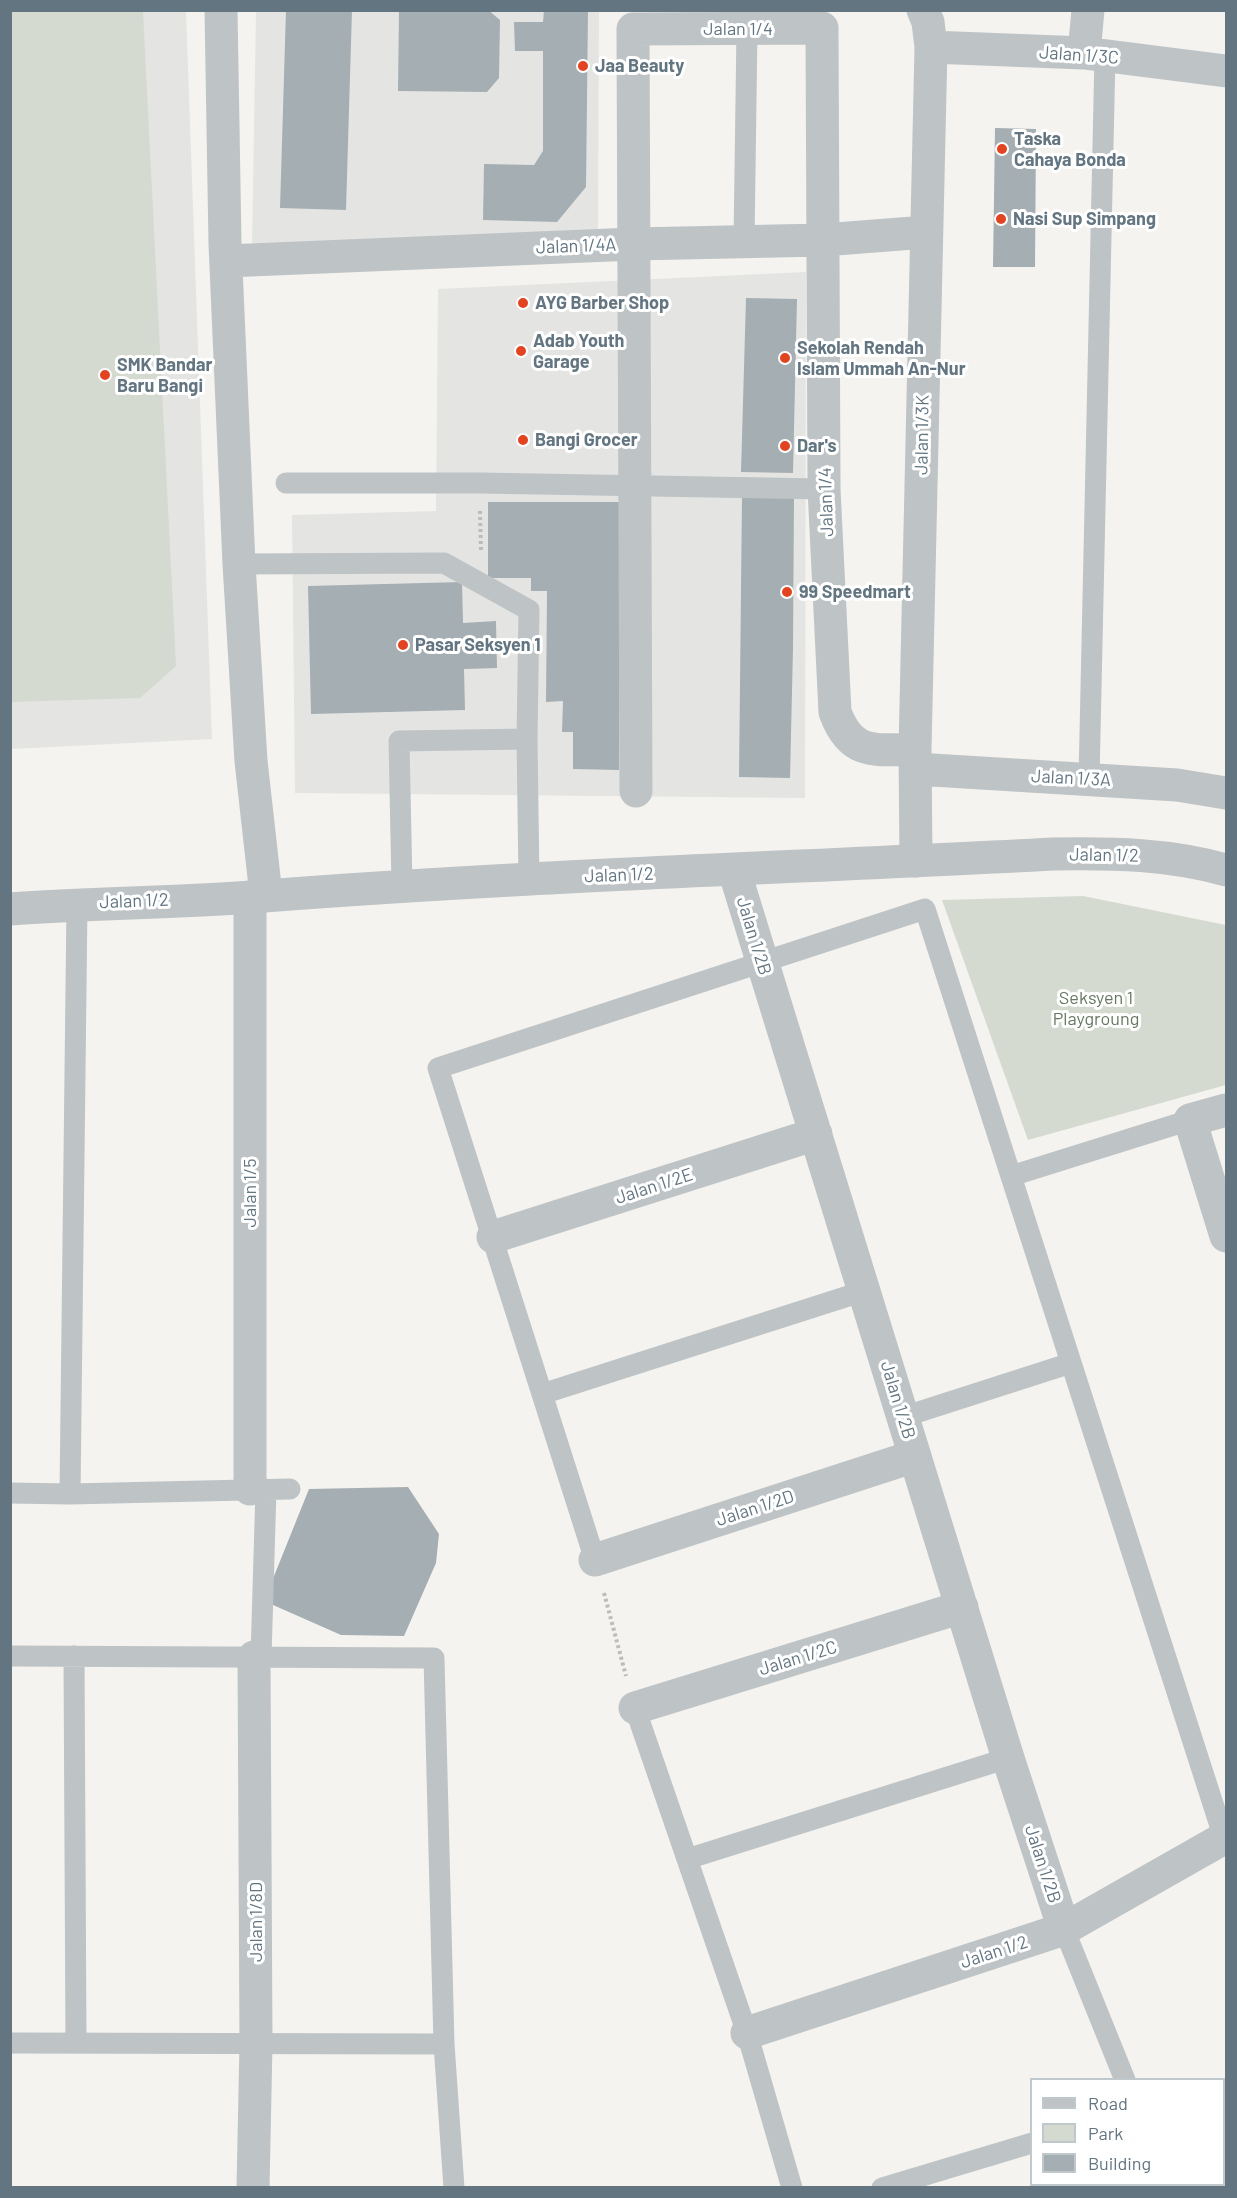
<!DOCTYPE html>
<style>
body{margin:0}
#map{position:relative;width:1237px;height:2198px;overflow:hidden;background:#f4f3ef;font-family:Barlow,sans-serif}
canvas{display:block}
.frame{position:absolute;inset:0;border:12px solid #627580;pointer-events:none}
.legend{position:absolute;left:1030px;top:2078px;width:195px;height:108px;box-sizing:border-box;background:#fff;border:2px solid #c0c8cc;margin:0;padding:8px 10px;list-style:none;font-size:18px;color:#627580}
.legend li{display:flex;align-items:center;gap:12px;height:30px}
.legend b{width:30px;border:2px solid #c0c8cc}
</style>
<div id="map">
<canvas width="1237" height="2198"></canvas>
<div class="frame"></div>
<ul class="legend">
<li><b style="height:8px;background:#bec3c5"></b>Road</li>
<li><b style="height:16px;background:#d5dad0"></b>Park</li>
<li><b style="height:16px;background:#a5aeb2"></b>Building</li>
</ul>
</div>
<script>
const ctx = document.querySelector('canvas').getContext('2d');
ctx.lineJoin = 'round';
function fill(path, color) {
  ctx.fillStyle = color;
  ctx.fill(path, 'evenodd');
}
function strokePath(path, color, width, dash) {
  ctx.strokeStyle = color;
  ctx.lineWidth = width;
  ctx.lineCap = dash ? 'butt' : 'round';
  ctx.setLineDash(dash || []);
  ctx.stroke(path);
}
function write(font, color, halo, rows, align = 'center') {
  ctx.font = font + ' Barlow,sans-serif';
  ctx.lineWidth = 6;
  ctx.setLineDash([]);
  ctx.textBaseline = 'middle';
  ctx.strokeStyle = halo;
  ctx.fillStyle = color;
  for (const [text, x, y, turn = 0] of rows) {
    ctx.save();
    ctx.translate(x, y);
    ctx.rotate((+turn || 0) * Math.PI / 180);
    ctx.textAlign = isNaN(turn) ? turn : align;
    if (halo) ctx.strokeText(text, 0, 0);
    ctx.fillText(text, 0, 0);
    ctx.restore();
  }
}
const built = new Path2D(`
 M11 11H186L212 739 11 749Z
 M256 11H599L598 231 252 244Z
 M806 272 805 798 295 793 292 515 436 511 438 289Z`);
const green = new Path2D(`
 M10 11H143L176 666 140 698 11 702Z
 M1083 896 1226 925V1085L1028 1140 942 900Z`);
const building = new Path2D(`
 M286 10H352L346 210 280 208Z
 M399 10H488L500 20 499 78 487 92 398 91Z
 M544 10H588L586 187 557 222 483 220 484 164 534 165 543 151V51H515L514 22H543Z
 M995 128 1036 129 1035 267H993Z
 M746 298 797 299 793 473 741 472Z
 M742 497H794L793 648 790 778 739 777Z
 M488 502H620L619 770 573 769V732H562L563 701 546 702 547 591H531V578H488Z
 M462 582 463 623 496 621 497 668 464 669 465 710 311 714 308 586Z
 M408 1487 439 1534 436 1563 404 1636 341 1635 264 1601 309 1489Z`);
const path = new Path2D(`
 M480 511 481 551
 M604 1593 626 1676`);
const service = new Path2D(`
 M744 242 747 29
 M286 483H480L824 489
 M239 564 444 563 529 610 527 739 399 741 402 886
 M527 739 529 879
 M1089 779 1105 55
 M1011 1176 1190 1120
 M542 1394 864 1291
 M903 1417 1071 1363
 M10 1493 70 1494 290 1489
 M70 1494 77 904
 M595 1560 438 1068 925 909 1224 1838
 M10 1656 434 1658 444 2044 454 2188
 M74 1656 76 2043
 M261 1657 266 1489
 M635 1708 747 2033 792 2188
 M687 1859 1008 1758
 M1064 1929 1125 2080
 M10 2043 444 2044
 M882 2188 1032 2143`);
const minor = new Path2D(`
 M221 10 225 244 239 564 251 761 266 895
 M931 47 1084 53 1226 71
 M1084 53 1088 10
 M226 261 634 244 823 240 926 232
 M916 769 1177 785 1226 793
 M636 791 633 29 822 28 824 489 835 712C851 756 875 750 915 749
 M916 861 915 749 931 47 928 22 923 10
 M734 870 1008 1758 1064 1929
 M250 897V1489
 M1226 1110 1190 1120 1226 1236
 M493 1237 816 1134
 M595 1560 915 1456
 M635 1708 962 1607
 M747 2033 1064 1929 1226 1837
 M253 2188 256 2044 254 1657`);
const tertiary = new Path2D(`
 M10 909C91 903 171 903 252 897 519 876 787 868 1054 854 1113 853 1170 854 1226 870`);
const markers = [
 [583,66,6,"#e24421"],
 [1002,149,6,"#e24421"],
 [1001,219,6,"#e24421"],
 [523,303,6,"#e24421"],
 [521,351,6,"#e24421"],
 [785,358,6,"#e24421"],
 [105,375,6,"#e24421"],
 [523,440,6,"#e24421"],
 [785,446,6,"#e24421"],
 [787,592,6,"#e24421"],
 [403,645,6,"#e24421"]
];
const streetNames = [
 ["Jalan 1/4",738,29],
 ["Jalan 1/3C",1079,55,4],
 ["Jalan 1/4A",576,246,-2],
 ["Jalan 1/3K",922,435,-89],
 ["Jalan 1/4",826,502,-92],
 ["Jalan 1/3A",1071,778,3],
 ["Jalan 1/2",1104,855,1],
 ["Jalan 1/2",619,875,-2],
 ["Jalan 1/2",134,901,-2],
 ["Jalan 1/2B",754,936,73],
 ["Jalan 1/2E",654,1186,-18],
 ["Jalan 1/5",250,1193,-90],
 ["Jalan 1/2B",898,1400,73],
 ["Jalan 1/2D",755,1508,-18],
 ["Jalan 1/2C",798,1658,-17],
 ["Jalan 1/2B",1043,1864,72],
 ["Jalan 1/8D",256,1922,-90],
 ["Jalan 1/2",994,1952,-18]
];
const poiNames = [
 ["Jaa Beauty",595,66],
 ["Taska",1014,139],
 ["Cahaya Bonda",1014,160],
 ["Nasi Sup Simpang",1013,219],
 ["AYG Barber Shop",535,303],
 ["Adab Youth",533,341],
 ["Garage",533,362],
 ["Sekolah Rendah",797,348],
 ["Islam Ummah An-Nur",797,369],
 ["SMK Bandar",117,365],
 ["Baru Bangi",117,386],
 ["Bangi Grocer",535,440],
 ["Dar's",797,446],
 ["99 Speedmart",799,592],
 ["Pasar Seksyen 1",415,645]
];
const parkNames = [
 ["Seksyen 1",1096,998],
 ["Playgroung",1096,1019]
];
fill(built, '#e4e5e3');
fill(green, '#d5dad0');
fill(building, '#a5aeb2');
strokePath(path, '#babcbe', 4, [3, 3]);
strokePath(service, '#bec3c5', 21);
strokePath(minor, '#bec3c5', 33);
strokePath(tertiary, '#bec3c5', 33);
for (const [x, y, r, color] of markers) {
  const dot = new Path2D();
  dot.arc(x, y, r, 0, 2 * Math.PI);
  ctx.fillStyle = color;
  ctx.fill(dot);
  strokePath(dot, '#fff', 2);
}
write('18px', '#627580', '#fff', streetNames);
write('bold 18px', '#627580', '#fff', poiNames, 'left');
write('18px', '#677861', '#fff', parkNames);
</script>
